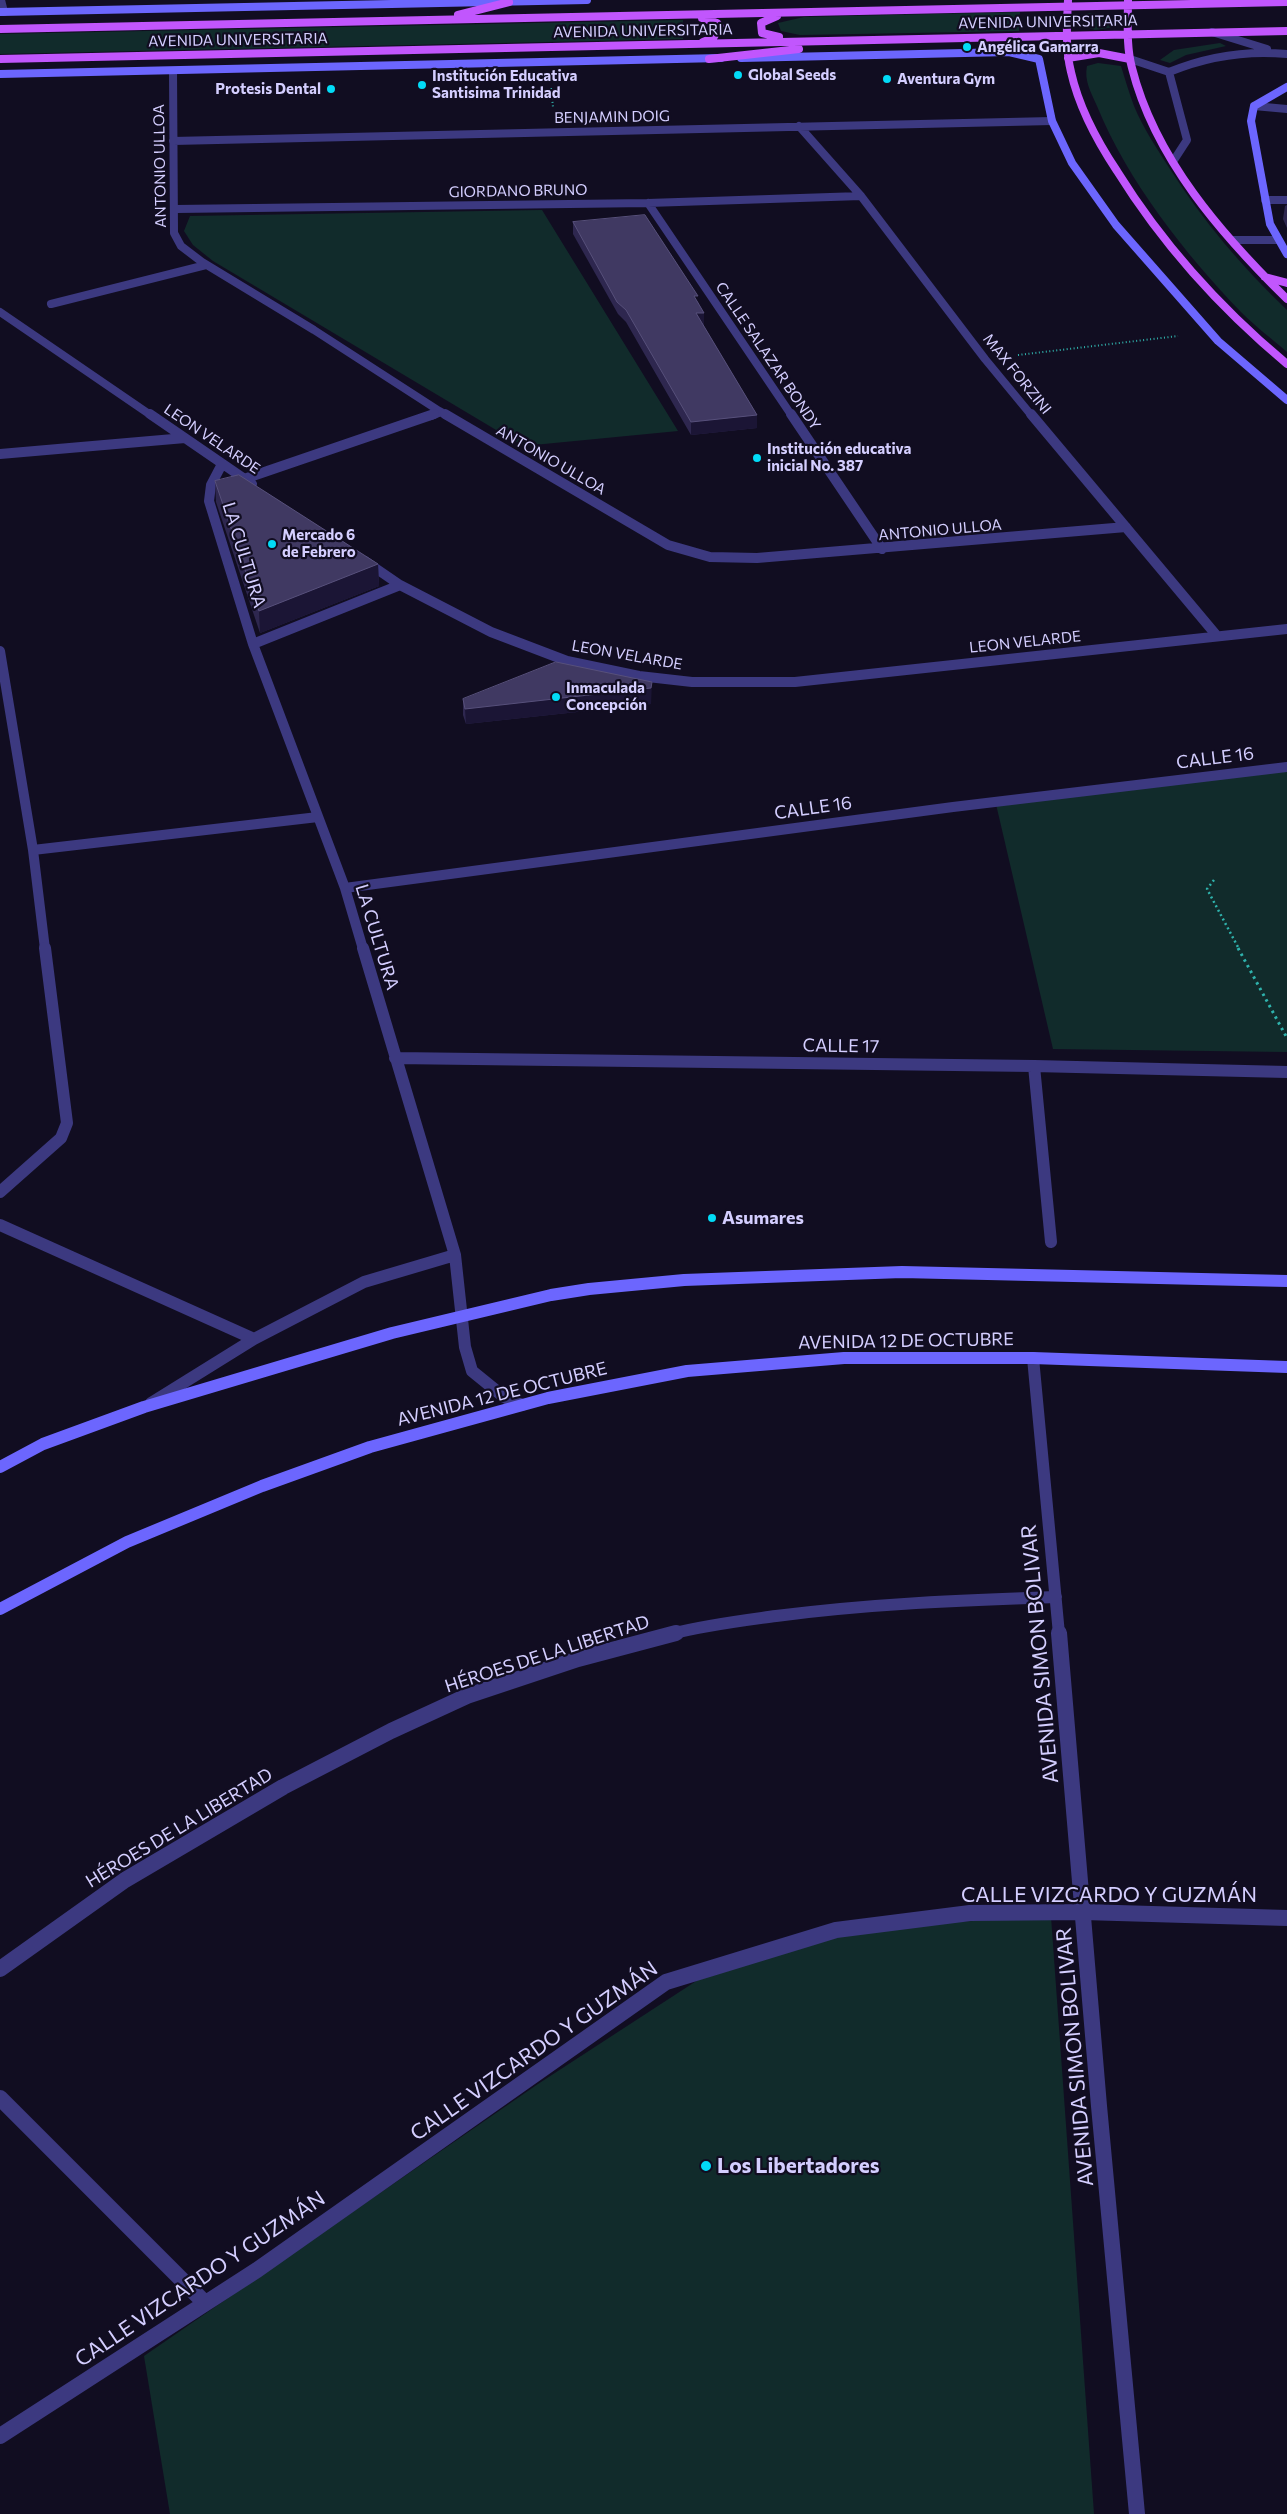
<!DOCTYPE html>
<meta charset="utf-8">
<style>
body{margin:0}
canvas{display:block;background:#110d21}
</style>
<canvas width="1287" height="2514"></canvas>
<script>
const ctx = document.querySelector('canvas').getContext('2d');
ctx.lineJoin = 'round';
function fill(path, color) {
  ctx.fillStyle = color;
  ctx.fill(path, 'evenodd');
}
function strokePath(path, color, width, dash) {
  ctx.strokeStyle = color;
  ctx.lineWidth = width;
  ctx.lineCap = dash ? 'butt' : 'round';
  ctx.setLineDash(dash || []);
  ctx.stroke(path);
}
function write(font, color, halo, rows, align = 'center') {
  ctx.font = font + ' Commissioner,sans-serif';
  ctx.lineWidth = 4.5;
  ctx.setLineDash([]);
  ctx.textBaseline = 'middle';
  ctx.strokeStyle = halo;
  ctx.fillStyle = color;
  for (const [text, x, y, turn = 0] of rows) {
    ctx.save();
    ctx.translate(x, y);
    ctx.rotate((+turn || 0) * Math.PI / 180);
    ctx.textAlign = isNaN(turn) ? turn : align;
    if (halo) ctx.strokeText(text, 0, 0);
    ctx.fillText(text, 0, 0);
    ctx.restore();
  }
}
const green = new Path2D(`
 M1020 12 1019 31 800 35 781 31 778 23 804 17Z
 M1089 13 1110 15 1115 27 1095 30 1083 26 1080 15Z
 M683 20V39L0 54V34Z
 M1220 43 1226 46 1186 55 1170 63 1160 60 1174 50Z
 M1098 63 1121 66C1125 79 1129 93 1134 106 1143 128 1157 149 1170 169 1203 221 1242 267 1287 310V352C1272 339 1255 326 1241 312 1185 254 1127 180 1097 106 1091 92 1084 81 1087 66Z
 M542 210 678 431 523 446 213 261 193 245 184 231 190 216Z
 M1287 769V1052L1053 1049 996 804Z
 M1051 1917 1094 2514H170L144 2356 538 2084 704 1976 875 1926Z`);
const pathFar2 = new Path2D(`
 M551 88 553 107
 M1018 355 1178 336`);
const pathFar1 = new Path2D(`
 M1214 880 1207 889 1239 949`);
const path = new Path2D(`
 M1238 948 1287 1038`);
const lane = new Path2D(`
 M1212 32 1267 49
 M1130 59 1169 72
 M1254 106 1287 109
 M1174 160 1187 140 1169 72C1208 56 1245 50 1287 54`);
const streetFar3 = new Path2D(`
 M1 0 4 12
 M173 71 174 233 181 246 202 262 314 330 447 416
 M799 126 861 196 985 359 1032 416
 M173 141 1052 121
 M1265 200H1287
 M648 203 792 416
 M176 209 648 203 861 196
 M1232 240H1278
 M51 304 206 265
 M0 312 152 416
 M431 416 441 412`);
const streetFar2 = new Path2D(`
 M150 414 252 484
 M445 414 668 545 710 557 757 558 1126 527
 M791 414 882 549
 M1031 414 1217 636
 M0 454 185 438
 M222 464 211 485 209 501 253 644 345 888 363 949
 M244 479 434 414
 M365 561 400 585 491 632 567 661 639 676 692 682H795L1287 629
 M253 644 400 585
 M0 651 33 850 45 949
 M33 850 318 817
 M345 888 953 807 1287 767`);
const streetFar1 = new Path2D(`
 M363 948 455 1255 465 1347 472 1371 504 1397 522 1405
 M395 1058 1034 1066 1287 1072
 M1034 1066 1051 1242
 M0 1192 61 1138 67 1123 45 948
 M0 1225 254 1339 364 1282 455 1255
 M1033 1358 1059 1634
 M151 1403 254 1339
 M671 1634C706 1625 740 1621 776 1616 869 1604 962 1600 1056 1597`);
const street = new Path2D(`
 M1059 1633 1099 2106 1137 2514
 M0 1969 125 1880 283 1787 391 1731 467 1696 578 1659 676 1633
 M0 2098 205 2303
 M0 2436 257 2270 666 1982 836 1930 970 1913 1084 1912 1287 1918`);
const secondaryFar1 = new Path2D(`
 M0 12 587 0
 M741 58 1009 52 1039 59 1052 121 1072 163 1116 225 1218 341 1287 400
 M0 74 721 58
 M1287 87 1254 106 1251 121 1270 224 1287 254`);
const secondary = new Path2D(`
 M0 1467 43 1444 144 1407 392 1333 551 1295 589 1289 684 1280 902 1272 1287 1281
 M0 1609 127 1542 262 1486 370 1447 548 1398 687 1371 844 1358H1033L1287 1367`);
const primary = new Path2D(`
 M1068 0C1067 24 1065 48 1071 72 1079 108 1097 141 1117 171 1163 245 1220 308 1287 364
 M1128 0C1128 22 1126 46 1132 68 1155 159 1222 235 1287 299
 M458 15 509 2
 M777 16 761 23 762 33 779 37
 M702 18 717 23 720 27 713 38 703 42
 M0 29 1287 2
 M1068 58 1099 53 1130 59
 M0 59 1287 31
 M709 59 799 49
 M1265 277 1287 283`);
const wall = new Path2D(`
 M1287 205V228L1283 219 1285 206Z
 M573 222 698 302 704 325H703L757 415V428L691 435 626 322 618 314 573 234Z
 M215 481 378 564 379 586 260 633 216 502Z
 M463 699 651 704 466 724 463 715Z`);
const shadedWall = new Path2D(`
 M696 313H704V325L696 326Z
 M757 415V428L691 435V422Z
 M378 564 379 586 260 633 259 611Z
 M652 682 651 704 466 724 465 709Z`);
const building = new Path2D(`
 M645 215 698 296H694L704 313H696L757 415 691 422 626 310 617 302 573 222Z
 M239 475 378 564 259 611 215 481Z
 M556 662 652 682 651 688 465 709 463 699Z`);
const markers = [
 [967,47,5,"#02dbf7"],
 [738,75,5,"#02dbf7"],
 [887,79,5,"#02dbf7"],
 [422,85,5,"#02dbf7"],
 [331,89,5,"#02dbf7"],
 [757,458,5,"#02dbf7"],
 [272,544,5,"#02dbf7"],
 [556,697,5,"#02dbf7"],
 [712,1218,5,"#02dbf7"],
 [706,2166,6,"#02dbf7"]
];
const farStreetnames = [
 ["AVENIDA UNIVERSITARIA",1048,22,-1],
 ["AVENIDA UNIVERSITARIA",643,31,-1],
 ["AVENIDA UNIVERSITARIA",238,40,-1],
 ["BENJAMIN DOIG",612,117,-1],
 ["ANTONIO ULLOA",160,166,-91],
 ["GIORDANO BRUNO",518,191,-1],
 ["CALLE SALAZAR BONDY",768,356,56],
 ["MAX FORZINI",1017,374,51],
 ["LEON VELARDE",212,439,34],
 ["ANTONIO ULLOA",551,460,30],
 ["ANTONIO ULLOA",940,530,-5],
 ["LEON VELARDE",1025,642,-6],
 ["LEON VELARDE",627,655,10]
];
const farPoinames = [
 ["Angélica Gamarra",977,47],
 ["Global Seeds",748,75],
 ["Institución Educativa",432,76],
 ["Santisima Trinidad",432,93],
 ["Aventura Gym",897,79],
 ["Protesis Dental",321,89,"right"],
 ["Institución educativa",767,449],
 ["inicial No. 387",767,466],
 ["Mercado 6",282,535],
 ["de Febrero",282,552],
 ["Inmaculada",566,688],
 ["Concepción",566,705]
];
const streetNames = [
 ["LA CULTURA",244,555,73],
 ["CALLE 16",1215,758,-7],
 ["CALLE 16",813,808,-8],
 ["LA CULTURA",377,937,73],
 ["CALLE 17",841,1046,1],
 ["AVENIDA 12 DE OCTUBRE",906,1341,-1],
 ["AVENIDA 12 DE OCTUBRE",502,1394,-14],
 ["HÉROES DE LA LIBERTAD",547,1654,-18],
 ["HÉROES DE LA LIBERTAD",179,1828,-31]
];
const poiNames = [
 ["Asumares",722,1218]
];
const nearStreetnames = [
 ["AVENIDA SIMON BOLIVAR",1040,1654,-95],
 ["CALLE VIZCARDO Y GUZMÁN",1109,1895],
 ["CALLE VIZCARDO Y GUZMÁN",534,2051,-35],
 ["AVENIDA SIMON BOLIVAR",1075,2057,-95],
 ["CALLE VIZCARDO Y GUZMÁN",200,2279,-34]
];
const nearPoinames = [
 ["Los Libertadores",717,2166]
];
fill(green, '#112b2b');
strokePath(pathFar2, '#2fb2ac', 2, [1, 2.5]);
strokePath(pathFar1, '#2fb2ac', 2.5, [2, 3]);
strokePath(path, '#2fb2ac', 3, [2.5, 4]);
strokePath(lane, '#3c3980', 8);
strokePath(streetFar3, '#3c3980', 8);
strokePath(streetFar2, '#3c3980', 10);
strokePath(streetFar1, '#3c3980', 12);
strokePath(street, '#3c3980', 16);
strokePath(secondaryFar1, '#6c66fe', 8);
strokePath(secondary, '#6c66fe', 12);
strokePath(primary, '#c156fd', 8);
fill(wall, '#2e274f');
fill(shadedWall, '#1b1535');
fill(building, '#403962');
strokePath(building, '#57507b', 1);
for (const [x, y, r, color] of markers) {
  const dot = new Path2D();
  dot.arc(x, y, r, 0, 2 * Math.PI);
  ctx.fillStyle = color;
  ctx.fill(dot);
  strokePath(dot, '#110d21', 2);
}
write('15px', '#d4ceff', '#110d21', farStreetnames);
write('bold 15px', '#d4ceff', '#110d21', farPoinames, 'left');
write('18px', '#d4ceff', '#110d21', streetNames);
write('bold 18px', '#d4ceff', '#110d21', poiNames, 'left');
write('21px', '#d4ceff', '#110d21', nearStreetnames);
write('bold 21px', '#d4ceff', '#110d21', nearPoinames, 'left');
</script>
